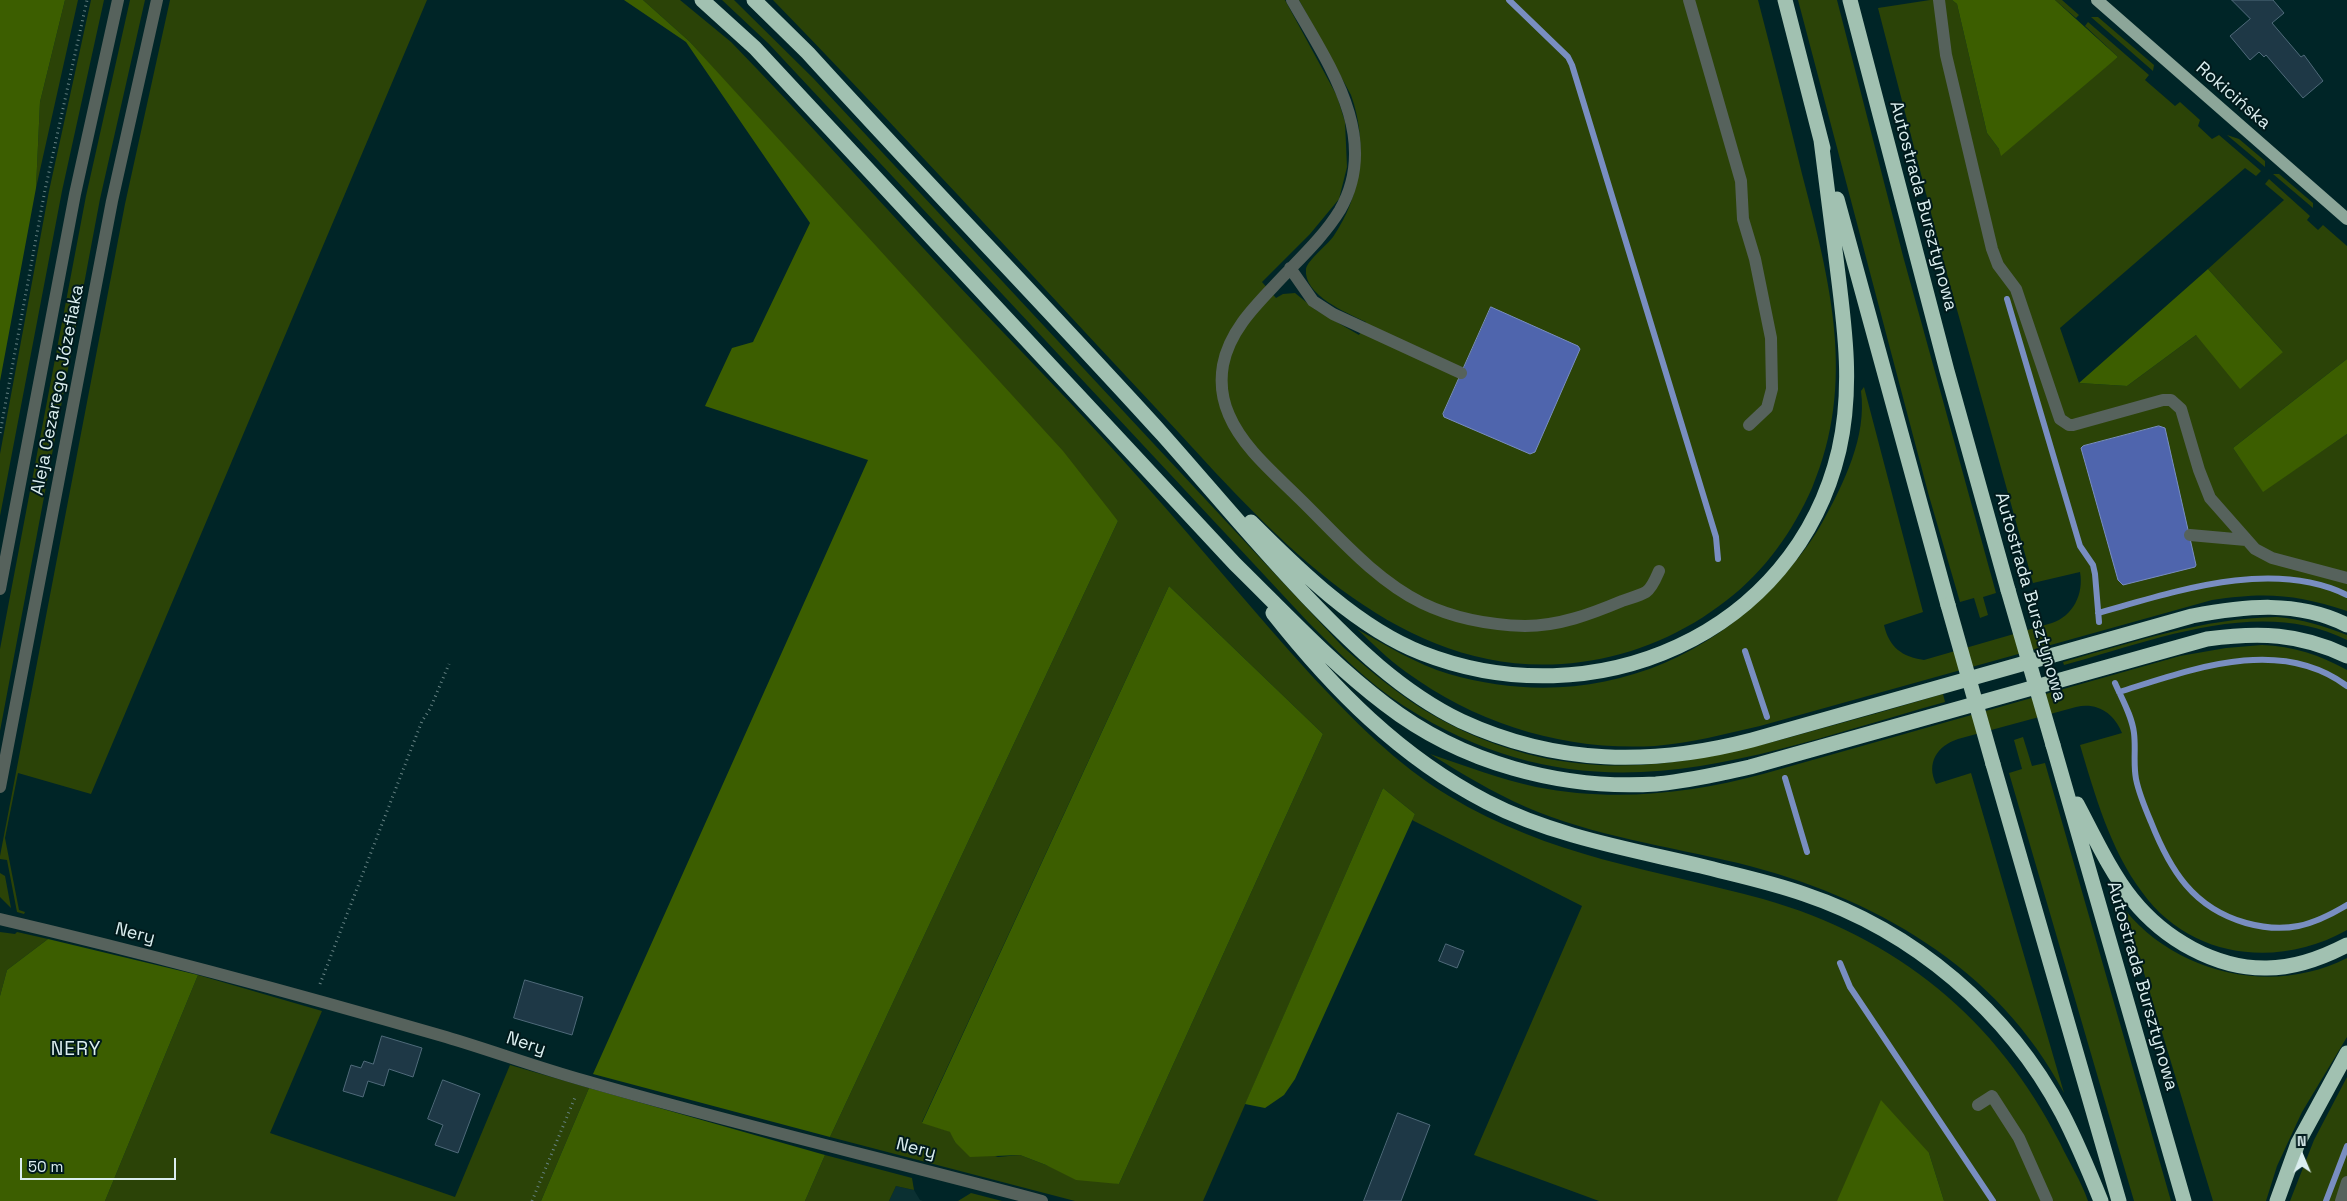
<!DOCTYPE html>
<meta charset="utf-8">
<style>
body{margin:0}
#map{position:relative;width:2347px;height:1201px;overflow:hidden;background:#002527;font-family:"Space Grotesk",sans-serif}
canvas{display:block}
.north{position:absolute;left:2277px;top:1131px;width:50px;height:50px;-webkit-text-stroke:4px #011a1c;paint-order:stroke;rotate:359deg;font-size:14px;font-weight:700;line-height:20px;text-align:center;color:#dbeeef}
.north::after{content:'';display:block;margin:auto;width:18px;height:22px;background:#dbeeef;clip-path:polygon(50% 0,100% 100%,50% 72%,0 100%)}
.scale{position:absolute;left:20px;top:1158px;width:156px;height:22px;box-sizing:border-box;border:2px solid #dbeeef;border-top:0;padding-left:6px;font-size:15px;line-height:18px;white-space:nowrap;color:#dbeeef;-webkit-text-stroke:4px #011a1c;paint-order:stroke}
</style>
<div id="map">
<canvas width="2347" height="1201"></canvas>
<div class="north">N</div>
<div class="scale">50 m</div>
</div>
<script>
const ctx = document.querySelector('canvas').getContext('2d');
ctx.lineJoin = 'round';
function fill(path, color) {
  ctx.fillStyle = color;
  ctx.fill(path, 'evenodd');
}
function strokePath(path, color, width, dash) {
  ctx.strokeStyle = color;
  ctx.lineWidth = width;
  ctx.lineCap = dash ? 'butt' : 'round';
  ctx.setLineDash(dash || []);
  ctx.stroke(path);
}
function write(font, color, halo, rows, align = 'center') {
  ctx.font = font + ' "Space Grotesk",sans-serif';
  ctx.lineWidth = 4;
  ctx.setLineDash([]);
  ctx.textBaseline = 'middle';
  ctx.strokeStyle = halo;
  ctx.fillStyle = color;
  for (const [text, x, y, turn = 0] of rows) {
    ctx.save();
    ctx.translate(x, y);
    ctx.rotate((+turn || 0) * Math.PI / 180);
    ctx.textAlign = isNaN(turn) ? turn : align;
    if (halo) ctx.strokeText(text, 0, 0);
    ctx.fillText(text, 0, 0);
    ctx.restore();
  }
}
const built = new Path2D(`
 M896 1186 914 1190 920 1200 923 1201H889Z`);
const green = new Path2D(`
 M65 0H78L36 188 40 102Z
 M91 0H104L62 191 0 516V454L49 191Z
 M130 0H145L100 199 0 731V649L86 196Z
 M170 0H427L91 794 18 773 5 838 19 910 25 912 24 914 17 912 7 860 0 859V856L125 204Z
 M643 0H680L731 42C802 115 870 191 939 265 1009 339 1080 411 1147 487 1202 549 1255 613 1311 675 1352 719 1397 765 1449 796 1550 857 1652 869 1763 899 1897 937 1997 1019 2060 1143 2069 1162 2081 1181 2088 1201H1944L1929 1153 1837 1201H1599L1474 1155 1582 906 1412 820 1415 814 1383 788 1203 1201H1075L830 1137 1118 521 690 42ZM1169 586 1323 734 1119 1184 1046 1165 1020 1155 998 1157 955 1142 951 1132 922 1122Z
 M722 0H734L813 78 1343 647C1377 677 1412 706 1453 726 1577 787 1682 768 1809 732 1854 720 1898 707 1943 694L1945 702C1751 756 1593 827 1404 706 1368 683 1338 652 1308 622L769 44Z
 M773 0H1285L1337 96 1345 122 1347 167 1339 199 1310 234 1262 282 1276 298 1283 294 1295 293 1316 310 1359 335 1366 322C1347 313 1303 295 1306 269 1307 261 1327 245 1333 237 1362 195 1368 143 1351 95L1299 0H1758C1773 58 1788 116 1802 174 1830 281 1857 382 1812 488 1793 531 1765 571 1727 600 1685 633 1635 655 1581 662 1410 685 1285 549 1180 434 1144 395 1107 356 1071 317 972 210 874 104 773 0Z
 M1798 0H1837L1903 256 1996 593 1983 597 1988 615 1980 618 1974 598 1960 602 1929 496Z
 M1930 0H1952L1957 4 1987 133 1999 149 2118 57 2085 26 2088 22 2149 75 2145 80 2175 106 2180 102 2200 120 2198 126 2212 139 2219 135 2261 171 2256 176 2245 168 2060 328 2079 383 2127 386 2196 335 2283 352 2208 269 2284 200 2265 184 2269 179 2310 216 2307 220 2318 230 2323 225 2347 246V359L2233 448 2263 491 2347 434V611C2296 594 2265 592 2212 600L1760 726C1725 734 1691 743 1655 746 1565 751 1479 725 1406 672 1388 659 1373 644 1357 629 1387 646 1416 664 1449 674 1566 708 1683 678 1769 591 1789 570 1808 548 1822 523 1844 483 1867 437 1861 391L1864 387 1923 612 1884 625C1889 647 1902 657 1924 660L2052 623C2073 616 2084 594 2080 572L2033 583 1944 263 1878 8Z
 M2055 0H2062L2079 15 2076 18Z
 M2091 17H2098L2154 65 2153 71Z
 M2227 135 2239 139 2265 161V167Z
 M2273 174H2279L2313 203V208Z
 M2277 617C2302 619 2324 626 2347 635V640C2260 596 2152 641 2064 665L2063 662C2134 642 2204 618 2277 617Z
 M2262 645C2293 646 2320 655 2347 670V930C2278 969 2190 959 2142 892 2110 849 2095 795 2080 745L2122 733C2114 713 2097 702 2076 707L1958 739C1937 746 1926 763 1936 784L1971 773 2064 1093C1998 967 1872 896 1738 863 1667 846 1593 836 1526 807 1492 792 1461 773 1430 754 1465 766 1500 779 1536 787 1613 802 1689 794 1763 774L2180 656 2226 648Z
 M2023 737 2032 766 2045 763 2171 1201H2134L2009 773 2022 769 2014 740Z
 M0 873 5 876 11 908 0 897Z
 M2125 910C2177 974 2273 996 2347 958V1037L2302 1112 2277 1166 2266 1201H2213Z
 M0 932 15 934 17 932 48 939 7 970 0 996Z
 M198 975 322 1011 270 1133 455 1197 510 1065 589 1088 541 1201H105Z
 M2347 1077V1201H2290L2314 1140Z
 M825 1155 912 1178 914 1190 896 1186 889 1201H805Z
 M971 1193 1002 1201H958Z`);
const forest = new Path2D(`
 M0 0H65L40 102 36 188 0 381Z
 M624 0H643L690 42 1063 451 1118 521 830 1137 593 1074 868 460 705 406 732 348 753 342 810 223 686 42Z
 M1952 0H2055L2118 57 2001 156 1999 149 1987 133 1957 4Z
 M2208 269 2283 352 2240 389 2196 335 2127 386 2079 383Z
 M2347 359V434L2263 492 2233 448Z
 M1169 586 1323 734 1119 1184 1076 1180 1046 1165 1020 1155 970 1157 955 1142 950 1132 922 1123Z
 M1383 788 1415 814 1295 1079 1284 1095 1265 1108 1245 1104Z
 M48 939 198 975 105 1201H0V996L7 970Z
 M589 1088 825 1155 805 1201H541Z
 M1881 1100 1929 1153 1944 1201H1837Z`);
const water = new Path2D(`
 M1491 307 1578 346 1580 349 1535 452 1530 454 1444 417 1443 414Z
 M2159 426 2165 428 2196 565 2195 567 2123 585 2118 580 2081 448 2083 446Z`);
const stream = new Path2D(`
 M1509 0 1568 57 1572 65 1716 537 1718 559
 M2007 299 2080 546 2093 565 2095 574 2099 622
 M2098 613C2174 592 2271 558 2347 595
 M1745 651 1767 717
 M2115 683C2122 699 2132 716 2134 733 2136 749 2133 763 2136 779 2139 794 2145 808 2151 822 2170 870 2193 908 2246 923 2286 934 2312 926 2347 905
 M2119 692C2190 670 2279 635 2347 686
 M1785 778 1807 852
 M1840 963 1850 987 1993 1201
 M2326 1201 2347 1146`);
const building = new Path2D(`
 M2232 0H2273L2284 13 2272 23 2301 57 2304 55 2323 81 2303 98 2266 55 2264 57 2259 52 2250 60 2230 36 2250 19Z
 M1446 944 1464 951 1457 968 1439 961Z
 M525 980 583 997 572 1035 514 1018Z
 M382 1036 422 1048 413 1077 389 1069 384 1086 368 1081 363 1097 343 1091 351 1065 361 1068 364 1061 373 1064Z
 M443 1080 480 1094 458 1153 435 1145 443 1125 428 1119Z
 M1398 1113 1430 1125 1401 1201H1364Z`);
const path = new Path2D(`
 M0 433 45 190 87 0
 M320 984 422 721 430 709 449 664
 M532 1201 576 1095`);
const minor = new Path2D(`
 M1292 0C1327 62 1382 137 1340 210 1323 238 1296 262 1274 286 1252 309 1229 333 1223 365 1220 382 1222 399 1229 415 1243 448 1275 474 1300 499 1338 536 1374 579 1422 603 1453 618 1491 625 1525 626 1559 626 1591 614 1622 601 1630 598 1639 596 1646 592 1652 588 1656 578 1659 571
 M1689 0 1741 181 1743 219 1755 259 1771 338 1772 389 1767 408 1749 425
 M1939 0 1946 55 1992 249 1998 265 2016 289 2060 419 2069 425H2073L2163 400H2171L2181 409 2199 470 2210 498 2255 549 2272 558 2347 578
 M1290 268 1313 301 1333 314 1461 373
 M2190 535 2246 540
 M0 589 75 194 118 0
 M0 787 112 201 157 0
 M0 919C150 954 298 994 446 1037 493 1051 539 1068 586 1081 737 1125 890 1160 1042 1201
 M1978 1105 1992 1096 2019 1138 2047 1201
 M2341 1201 2347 1182`);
const major = new Path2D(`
 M2097 0 2347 219`);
const highway = new Path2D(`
 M702 0 755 48 1235 564C1284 612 1331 663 1385 704 1461 763 1561 790 1656 784 1688 781 1719 774 1750 767L2207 639C2259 632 2299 633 2347 656
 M754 0 808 53C925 182 1046 306 1163 435 1211 489 1257 545 1307 597 1353 645 1401 692 1461 721 1556 765 1652 766 1752 740L2192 616C2245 606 2297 600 2347 625
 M1785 0 1823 148
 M1850 0 1947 371 2008 590
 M1837 199 1948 605
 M1251 522C1299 570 1358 628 1422 653 1593 720 1795 636 1839 450 1853 388 1845 329 1837 266 1832 224 1826 182 1821 140
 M1273 613C1333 689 1400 757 1487 802 1553 836 1629 849 1701 866 1736 875 1770 882 1804 894 1914 931 2008 1011 2062 1113 2077 1142 2089 1171 2101 1201
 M2053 745 2184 1201
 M1993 764 2119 1201
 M2077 804C2094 836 2110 871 2132 899 2164 939 2216 969 2267 968 2295 968 2322 958 2347 945
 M2277 1201 2298 1143 2347 1053`);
const highwayBridge = new Path2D(`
 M2008 590 2053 745
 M1948 605 1993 764`);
const streetNames = [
 ["Rokicińska",2233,96,41],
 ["Autostrada Bursztynowa",1923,206,75],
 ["Aleja Cezarego Józefiaka",58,390,-79],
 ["Autostrada Bursztynowa",2030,597,74],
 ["Nery",135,934,14],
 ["Autostrada Bursztynowa",2142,986,74],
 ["Nery",526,1044,18],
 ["Nery",916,1149,14]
];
const neighbourhoodNames = [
 ["NERY",76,1050]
];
fill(built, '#0b3032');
fill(green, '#2b4307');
fill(forest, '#3c5e00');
fill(water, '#4f65ad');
strokePath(water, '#798ec1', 1);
strokePath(stream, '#798ec1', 6);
fill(building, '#1e3846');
strokePath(building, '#4f6a7a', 1);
strokePath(path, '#668384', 3, [1, 4]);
strokePath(minor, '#56625c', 12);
strokePath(major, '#8ca699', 12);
strokePath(highway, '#a1c1b1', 15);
strokePath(highwayBridge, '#a1c1b1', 15);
write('18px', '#dbeeef', '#011a1c', streetNames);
ctx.letterSpacing = '1px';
write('19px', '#dbeeef', '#011a1c', neighbourhoodNames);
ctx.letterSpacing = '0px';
</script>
